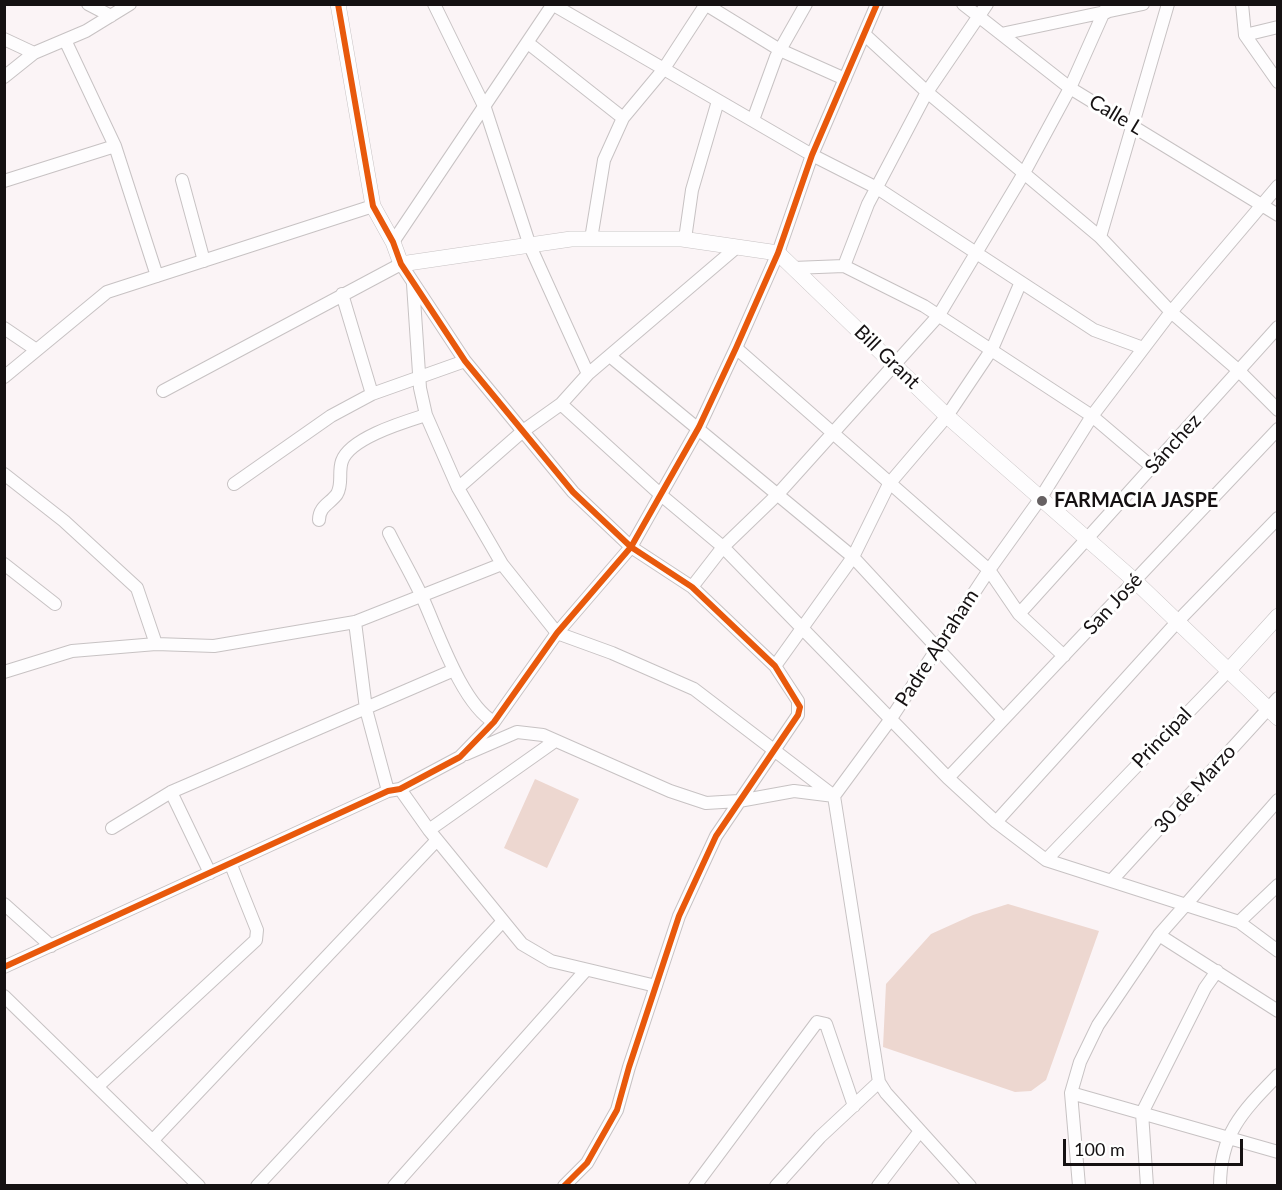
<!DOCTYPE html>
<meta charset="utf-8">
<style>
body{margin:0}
#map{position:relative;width:1282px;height:1190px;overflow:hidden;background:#fbf4f6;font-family:Lato,sans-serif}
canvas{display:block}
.frame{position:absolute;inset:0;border:6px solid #151112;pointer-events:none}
.scale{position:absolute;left:1063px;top:1139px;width:180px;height:27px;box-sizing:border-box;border:3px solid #151112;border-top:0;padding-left:8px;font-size:18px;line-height:21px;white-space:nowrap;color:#151112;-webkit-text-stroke:4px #fff;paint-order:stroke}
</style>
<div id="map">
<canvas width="1282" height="1190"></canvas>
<div class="frame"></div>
<div class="scale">100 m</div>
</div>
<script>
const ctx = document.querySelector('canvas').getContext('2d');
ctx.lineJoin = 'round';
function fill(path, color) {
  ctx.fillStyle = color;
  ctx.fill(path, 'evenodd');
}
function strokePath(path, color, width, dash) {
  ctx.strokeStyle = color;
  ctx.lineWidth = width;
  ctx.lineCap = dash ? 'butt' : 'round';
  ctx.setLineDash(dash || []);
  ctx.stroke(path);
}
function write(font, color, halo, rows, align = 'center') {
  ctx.font = font + ' Lato,sans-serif';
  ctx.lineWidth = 6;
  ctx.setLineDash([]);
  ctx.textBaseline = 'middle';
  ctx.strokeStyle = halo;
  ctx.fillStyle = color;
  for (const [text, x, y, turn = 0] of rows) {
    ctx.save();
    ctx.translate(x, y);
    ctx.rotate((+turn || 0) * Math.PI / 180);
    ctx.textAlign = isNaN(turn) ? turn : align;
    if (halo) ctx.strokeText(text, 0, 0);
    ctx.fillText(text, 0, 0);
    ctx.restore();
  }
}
const green = new Path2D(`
 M535 779 579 799 547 868 504 848Z
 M1008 904 1099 931 1046 1080 1031 1091 1015 1092 883 1047 886 984 931 934 973 915Z`);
const minor = new Path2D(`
 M88 4 111 16
 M434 4 485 108 530 246 588 374
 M552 4 812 155 877 188 1094 330 1143 348
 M705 4 780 50 845 79
 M963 4 1070 88 1278 215
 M1242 4 1245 35 1278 82
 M864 34 927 92 1100 237 1171 312 1238 370 1278 410
 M1001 34 1143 4
 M1245 35 1278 27
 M4 39 34 53
 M65 40 115 146 157 276
 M528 43 623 118
 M4 77 34 53 86 31 130 4
 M753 120 776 57 806 4
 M182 180 204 261
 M4 181 115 146
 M1100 237 1168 4
 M591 239 604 160 623 118 663 70 706 4
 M685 239 692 190 718 101
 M393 242 553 4
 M844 266 868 204 927 92 987 4
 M793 268 844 266 924 306 1092 416 1152 467
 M413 284 420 388 426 415 458 488 502 564 557 633 612 653 694 689 834 796 879 1082 886 1093 970 1186
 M342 294 372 394
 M4 328 35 349
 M736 348 989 570 1019 614 1064 656
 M611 357 853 557 1003 719
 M4 377 107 292 373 206
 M163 391 401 264 465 361 573 492 631 547 692 587 775 666 798 701V715L716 836 679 916 629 1067 617 1110 587 1163 564 1186
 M561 404 661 495 723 547 948 778 996 822 1046 860 1239 922 1278 951
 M4 474 64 521 137 588 156 644
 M234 484 331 416 372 394 465 361
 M458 488 523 431 561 404 588 374 737 247
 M319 520C319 506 331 503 337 494 343 484 338 472 342 461 350 438 404 422 426 415
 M389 533C400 555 413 577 423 599 438 632 462 704 494 722
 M4 564 55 604
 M692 587 723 547 778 494 939 315 1024 173 1070 88 1103 14 1107 12 1106 4
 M1019 614 1278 327
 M355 622 366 709 388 791
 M775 666 853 557 889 484 947 416 992 349 1020 284
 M4 672 72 651 156 644 214 646 355 622 502 564
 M466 754 517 732 543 735 670 791 706 803 739 801 794 791 834 796 890 720 989 570 1040 499 1092 416 1171 312 1278 186
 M948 778 1278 429
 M400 789 429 830 522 944 551 961 656 986
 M171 792 210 873
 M996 822 1178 621 1278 518
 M112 828 171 792 454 670
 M429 830 555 741
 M1046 860 1228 671
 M1112 880 1278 698
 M4 904 51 946
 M1239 922 1278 885
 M1159 935 1278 1011
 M4 967 388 791 400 789 460 757 494 722 557 633 631 547 699 427 736 348 778 253 812 155 877 4
 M4 996 199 1186
 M98 1086 256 940 257 930 231 865
 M1071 1093 1278 1152
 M153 1140 437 840
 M257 1186 503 921
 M394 1186 586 970
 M695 1186 817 1022 826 1024 854 1106
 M776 1186 820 1137 879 1082
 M878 1186 920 1131
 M1079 1186 1071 1093 1080 1062 1098 1025 1159 935 1278 800
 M1147 1186 1142 1113 1205 988 1217 971
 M1220 1186C1220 1133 1243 1111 1278 1075`);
const tertiary = new Path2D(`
 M338 4 373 206 393 242 401 264 571 239H682L778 253 947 416 1135 581 1278 718
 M1228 671 1278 616`);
const cycleway = new Path2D(`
 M338 4 373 206 393 242 401 264 465 361 573 492 631 547 692 587 775 666 800 707 798 715 716 836 679 916 629 1067 617 1110 587 1163 564 1186
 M4 967 388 791 400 789 460 757 494 722 557 633 631 547 699 427 736 348 778 253 812 155 877 4`);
const markers = [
 [1042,501,6,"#666062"]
];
const streetNames = [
 ["Calle L",1116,115,31],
 ["Bill Grant",887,357,44],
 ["Sánchez",1173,444,-48],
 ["San José",1113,604,-47],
 ["Padre Abraham",937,648,-57],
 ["Principal",1162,738,-46],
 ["30 de Marzo",1195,789,-48]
];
const poiNames = [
 ["FARMACIA JASPE",1054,501]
];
fill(green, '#edd7d0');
strokePath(minor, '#c7c2c3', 14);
strokePath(tertiary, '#c7c2c3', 16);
strokePath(minor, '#fefdfe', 12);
strokePath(tertiary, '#fefdfe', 15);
strokePath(cycleway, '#e8590c', 6);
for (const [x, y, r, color] of markers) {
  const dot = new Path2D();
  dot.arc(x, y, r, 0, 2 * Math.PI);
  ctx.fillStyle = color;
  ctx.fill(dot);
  strokePath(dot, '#fff', 2);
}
write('20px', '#151112', '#fff', streetNames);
write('bold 20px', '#151112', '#fff', poiNames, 'left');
</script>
